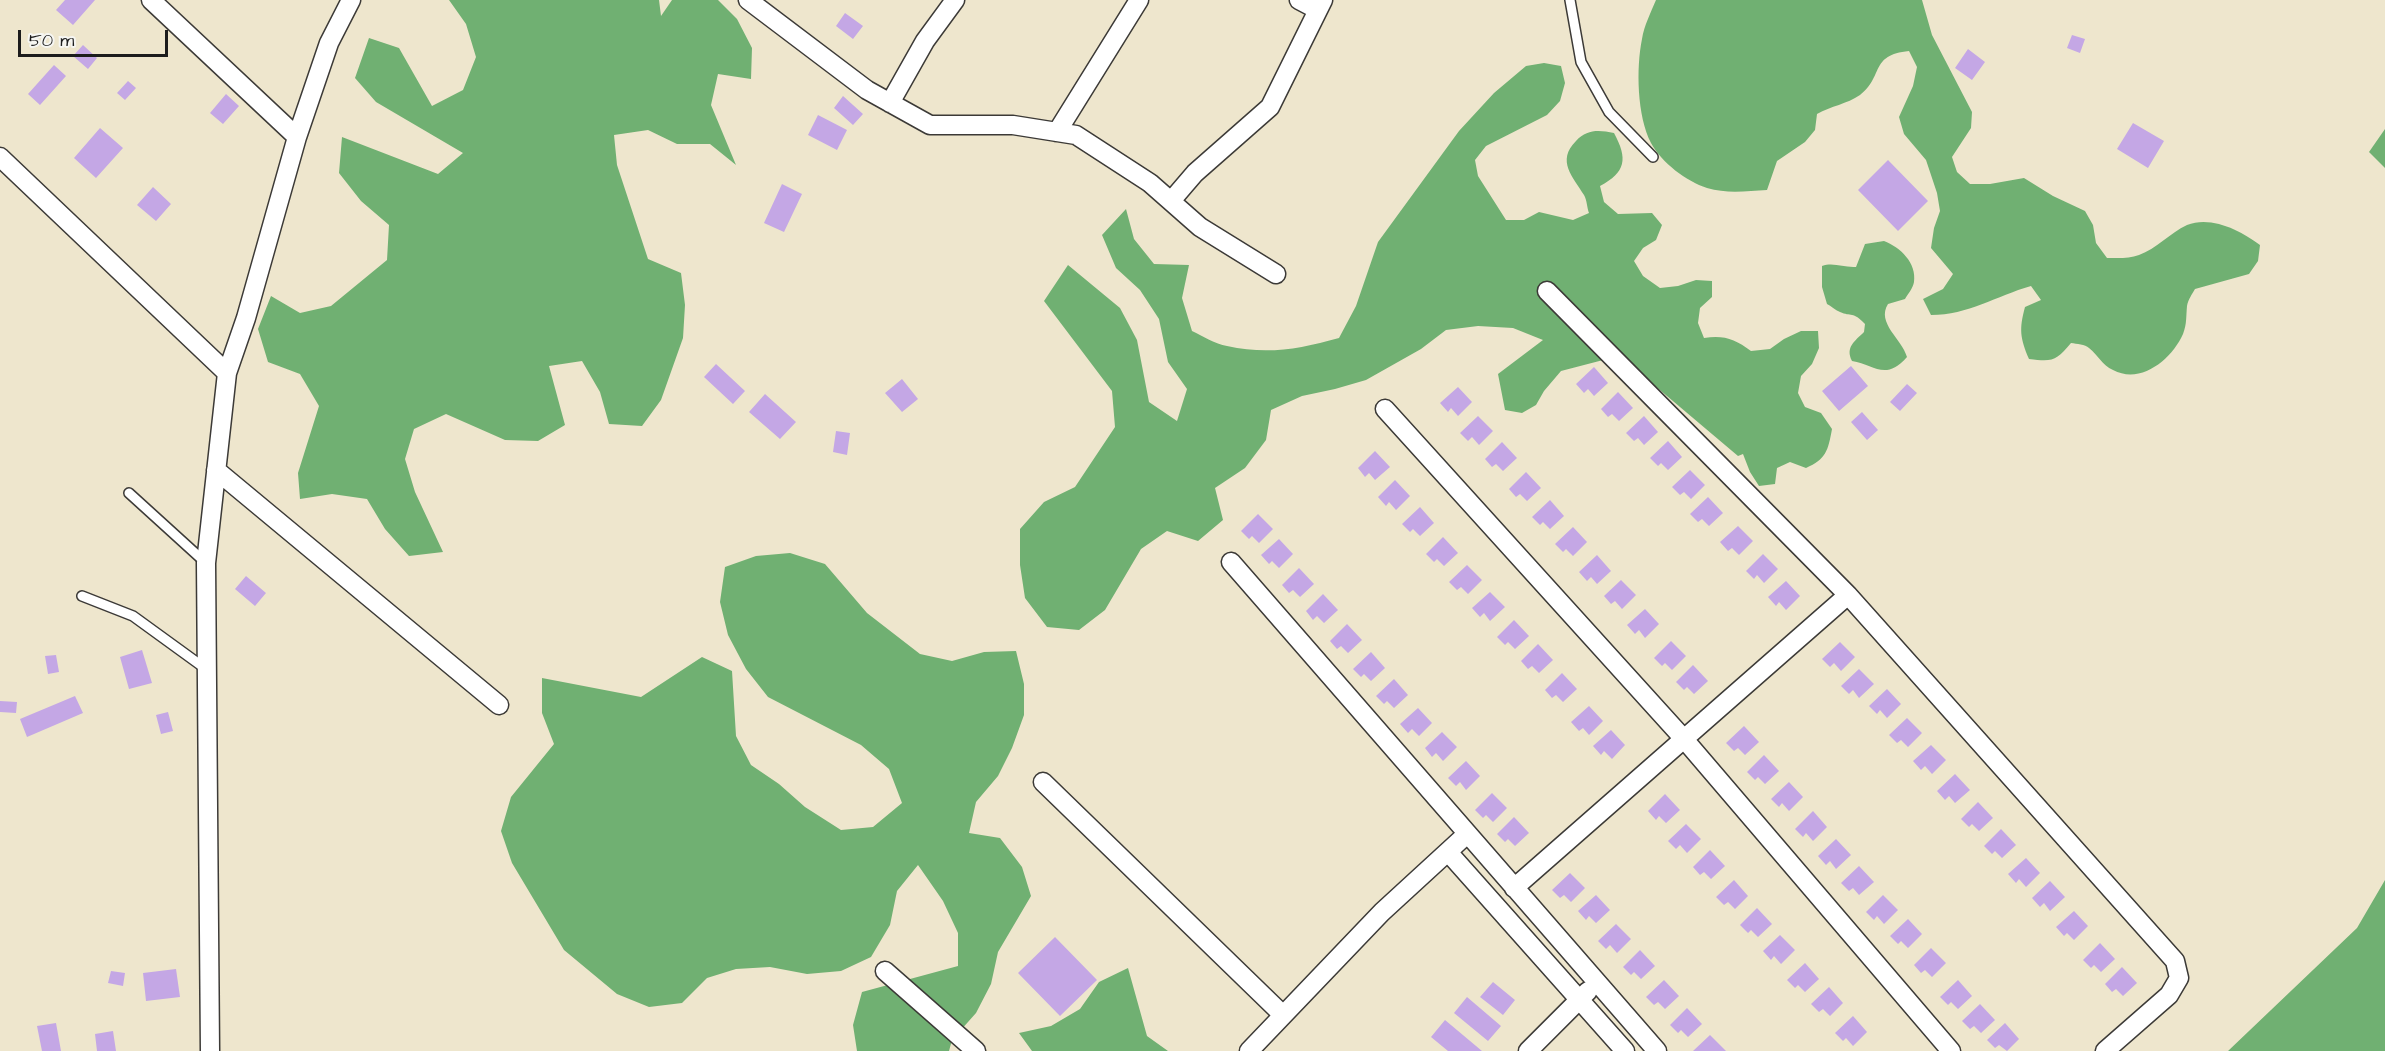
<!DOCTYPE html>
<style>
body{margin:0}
#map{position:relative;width:2385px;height:1051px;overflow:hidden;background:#eee6cd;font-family:"Architects Daughter",sans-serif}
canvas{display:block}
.scale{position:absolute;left:18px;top:30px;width:150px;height:27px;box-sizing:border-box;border:3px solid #1c1c1c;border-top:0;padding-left:8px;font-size:18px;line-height:21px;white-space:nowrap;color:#1c1c1c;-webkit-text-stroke:4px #f6f6f2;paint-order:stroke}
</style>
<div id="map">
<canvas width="2385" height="1051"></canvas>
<div class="scale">50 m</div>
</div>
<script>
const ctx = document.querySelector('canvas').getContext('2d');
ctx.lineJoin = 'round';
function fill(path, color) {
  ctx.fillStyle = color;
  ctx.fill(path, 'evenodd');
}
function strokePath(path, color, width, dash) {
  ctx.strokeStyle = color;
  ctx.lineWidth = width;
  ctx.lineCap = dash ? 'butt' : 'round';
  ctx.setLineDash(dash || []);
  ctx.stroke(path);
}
const forest = new Path2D(`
 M449 0H659L661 16 672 0H718L737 19 752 48 751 79 718 74 711 105 736 165 710 144H677L648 130 614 135 617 165 648 259 681 273 685 305 683 338 661 400 642 426 609 424 600 392 582 361 549 366 565 425 538 441 505 440 446 414 414 429 405 459 415 492 443 552 409 556 385 529 367 499 332 494 300 499 298 473 319 406 300 374 268 362 258 329 271 296 300 313 331 306 387 260 389 225 361 201 339 173 342 137 438 174 463 153 376 102 355 78 369 38 399 48 432 106 463 90 476 57 466 24Z
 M1656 0H1922L1932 35 1972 112 1971 128 1952 157 1957 172 1970 184H1990L2024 178 2053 196 2085 211 2093 225 2096 243 2107 258C2117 258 2129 259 2139 255 2156 249 2170 233 2187 225 2211 215 2242 231 2260 245L2258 261 2249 274 2195 289C2192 294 2188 300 2187 306 2186 316 2187 324 2183 334 2172 359 2141 385 2113 370 2102 365 2098 355 2089 348 2085 344 2077 344 2071 343 2056 361 2053 362 2029 359 2020 338 2019 329 2025 307L2041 300 2031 286C1996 296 1968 315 1931 315L1923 299 1943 289 1953 274 1931 248 1934 228 1940 211 1937 193 1926 160 1904 134 1899 117 1913 86 1917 67 1909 51C1869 55 1884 77 1860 95 1847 104 1831 106 1817 114L1815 130 1805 142 1777 161 1767 190C1747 191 1727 194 1707 188 1686 181 1662 163 1651 143 1637 116 1636 68 1642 39 1644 26 1651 12 1656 0Z
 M1544 63 1561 66 1565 83 1560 101 1547 115 1486 146 1475 160 1478 176 1506 220H1524L1539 212 1573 220 1589 213C1587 208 1587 200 1584 195 1573 177 1556 161 1576 141 1587 129 1599 130 1614 133 1628 159 1626 172 1600 186L1604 202 1618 214 1652 213 1662 225 1656 240 1643 248 1634 261 1643 276 1660 288 1678 286 1696 280 1712 281V297L1700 308 1698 323 1704 338C1724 335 1735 339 1751 351L1770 349 1784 339 1801 331H1818L1819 348 1812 364 1801 376 1798 393 1805 407 1821 413 1832 429C1828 451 1826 459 1806 468L1790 462 1777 468 1775 484 1759 486 1750 472 1743 454 1738 456 1622 358 1607 359 1561 371 1544 391 1536 405 1522 413 1505 410 1498 374 1543 340 1513 328 1478 326 1446 330 1421 349 1366 380 1335 389 1302 396 1271 410 1266 440 1245 468 1215 488 1223 520 1198 541 1167 531 1141 549 1105 610 1079 630 1047 627 1025 598 1020 565V529L1044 502 1075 487 1115 427 1112 391 1044 301 1068 265 1120 308 1137 340 1149 402 1177 421 1187 389 1168 362 1159 319 1140 290 1116 268 1102 235 1126 209 1134 239 1154 264 1189 265 1182 298 1192 331C1203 336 1215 344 1227 346 1267 355 1300 349 1339 338L1356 306 1378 242 1459 131 1494 93 1526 66Z
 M2385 129V168L2369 152Z
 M1884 241C1900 247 1917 263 1914 282 1913 288 1908 294 1905 299L1888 304C1876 323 1902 339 1907 357 1885 382 1874 364 1852 361 1845 347 1855 341 1864 332L1865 324C1853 311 1851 317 1840 312 1835 310 1831 306 1827 304L1822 287V266C1834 262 1844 268 1856 267L1865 244Z
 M790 553 825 564 867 613 920 654 952 661 984 652 1016 651 1024 684V715L1012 748 998 776 976 802 969 833 1000 838 1022 867 1031 896 998 952 991 984 976 1013 952 1040 949 1051H857L853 1025 862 992 958 966V933L943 901 918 865 897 891 890 925 871 957 841 971 807 974 770 967 736 969 707 978 682 1003 649 1007 617 994 564 950 512 863 501 831 511 797 554 744 542 713V678L641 697 702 657 732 671 736 736 751 765 779 784 805 807 841 830 873 827 902 803 889 769 861 745 768 697 746 669 728 635 720 602 725 567 756 556Z
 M2385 880V1051H2228L2357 928Z
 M1128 968 1147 1036 1168 1051H1032L1019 1033 1051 1026 1080 1009 1099 982Z`);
const building = new Path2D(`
 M65 0H95L73 25 56 10Z
 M845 13 863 26 853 39 836 26Z
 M2072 35 2085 39 2080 53 2067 48Z
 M83 45 97 58 88 69 73 56Z
 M1968 49 1985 62 1972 80 1955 68Z
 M54 65 66 76 40 105 28 94Z
 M128 81 136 88 125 100 117 93Z
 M226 94 239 106 223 124 210 113Z
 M843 96 863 114 853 125 834 108Z
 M818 115 847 130 837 150 808 135Z
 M2133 123 2164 141 2148 168 2117 149Z
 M100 128 123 148 96 178 74 158Z
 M1888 160 1928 201 1898 231 1858 190Z
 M782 184 802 194 784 232 764 223Z
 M153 187 171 204 156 221 137 205Z
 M716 364 745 391 733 404 704 377Z
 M1851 366 1868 386 1839 411 1822 391Z
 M1594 367 1608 383 1594 396 1588 389 1584 393 1576 384Z
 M902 379 918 399 902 412 885 393Z
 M1907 384 1917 393 1900 411 1890 402Z
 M1458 387 1472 402 1458 416 1451 408 1448 412 1440 403Z
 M1618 392 1633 408 1619 421 1612 414 1608 417 1601 409Z
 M765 394 796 422 780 439 749 412Z
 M1862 412 1878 430 1867 440 1851 422Z
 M1478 416 1493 431 1479 445 1472 437 1468 441 1460 433Z
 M1644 416 1658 432 1644 445 1638 438 1634 441 1626 433Z
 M836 431 850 433 847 455 833 452Z
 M1668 441 1682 457 1668 470 1661 463 1658 466 1650 458Z
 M1502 442 1517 458 1503 471 1496 464 1492 467 1485 459Z
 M1375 451 1390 467 1375 480 1369 473 1365 477 1358 468Z
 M1690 470 1705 485 1691 499 1684 492 1680 495 1672 487Z
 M1526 472 1541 488 1527 501 1520 494 1516 497 1509 489Z
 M1395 480 1410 496 1396 510 1389 502 1386 506 1378 497Z
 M1708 497 1723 513 1709 526 1702 519 1698 522 1690 514Z
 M1550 500 1564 516 1550 529 1543 522 1540 525 1532 517Z
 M1420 507 1434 523 1420 536 1413 529 1410 532 1402 524Z
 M1258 514 1273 529 1259 543 1252 536 1249 539 1241 531Z
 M1738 526 1753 541 1739 555 1732 548 1728 551 1720 542Z
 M1573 527 1587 542 1573 556 1566 549 1563 552 1555 544Z
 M1443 537 1458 553 1444 566 1437 559 1434 562 1426 554Z
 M1279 539 1293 554 1279 568 1272 561 1269 564 1261 555Z
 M1763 554 1778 569 1764 583 1757 575 1754 579 1746 571Z
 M1597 555 1611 571 1597 584 1591 577 1587 581 1579 572Z
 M1467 565 1482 580 1468 594 1461 587 1457 590 1449 582Z
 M1299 568 1314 584 1300 597 1293 590 1289 593 1282 585Z
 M246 576 266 593 255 606 235 589Z
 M1621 580 1636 595 1622 609 1615 601 1611 604 1604 596Z
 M1786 581 1800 596 1786 610 1779 602 1776 606 1768 597Z
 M1490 592 1505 607 1490 621 1484 613 1480 617 1472 608Z
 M1323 594 1338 610 1324 623 1317 616 1313 620 1306 611Z
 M1645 609 1659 624 1645 638 1639 630 1635 634 1627 625Z
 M1514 620 1529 636 1515 649 1508 642 1505 645 1497 637Z
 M1347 624 1362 640 1348 653 1341 646 1337 649 1330 641Z
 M1671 641 1686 656 1672 670 1665 663 1662 666 1654 658Z
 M1840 642 1855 657 1841 671 1834 663 1830 667 1822 659Z
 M1538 644 1553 660 1539 673 1532 666 1528 669 1521 661Z
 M142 650 152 683 129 689 120 657Z
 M1371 652 1385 668 1371 681 1364 674 1361 677 1353 669Z
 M56 655 59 672 48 674 45 656Z
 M1693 665 1708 681 1694 694 1687 687 1684 690 1676 682Z
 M1859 669 1874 684 1859 698 1853 690 1849 694 1841 686Z
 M1562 673 1577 689 1563 702 1556 695 1552 698 1545 690Z
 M1394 679 1408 695 1394 708 1387 701 1384 704 1376 696Z
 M1887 689 1901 704 1887 718 1880 710 1877 714 1869 706Z
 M75 696 83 713 27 737 20 719Z
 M0 701 17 702 16 713 0 712Z
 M1589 706 1603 721 1589 735 1583 728 1579 731 1571 722Z
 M1418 708 1432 723 1419 736 1412 729 1408 733 1400 724Z
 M168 712 173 731 161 734 156 715Z
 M1907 718 1922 733 1908 747 1901 740 1897 743 1889 735Z
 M1744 726 1759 742 1745 755 1738 748 1734 751 1726 743Z
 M1611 730 1625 745 1612 759 1604 751 1601 755 1593 746Z
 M1442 732 1457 747 1443 761 1436 753 1432 757 1425 748Z
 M1931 745 1946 760 1932 774 1925 766 1921 770 1913 761Z
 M1764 755 1779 771 1765 784 1758 777 1755 780 1747 772Z
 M1466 761 1480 776 1466 790 1460 782 1456 786 1448 778Z
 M1955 774 1970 790 1955 803 1949 796 1945 800 1937 791Z
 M1789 782 1803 797 1789 811 1782 803 1779 807 1771 799Z
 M1492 793 1507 808 1493 822 1486 815 1483 818 1475 810Z
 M1665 794 1680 810 1666 823 1659 816 1656 820 1648 811Z
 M1978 802 1993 818 1979 831 1972 824 1969 827 1961 819Z
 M1813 811 1827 827 1813 841 1806 833 1803 837 1795 829Z
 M1514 817 1529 833 1515 846 1508 839 1505 842 1497 834Z
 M1686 824 1701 839 1687 853 1680 845 1676 849 1668 841Z
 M2001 829 2016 845 2002 858 1995 851 1992 854 1984 846Z
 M1836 839 1851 855 1836 869 1830 861 1826 865 1818 856Z
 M1710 850 1725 866 1711 879 1704 872 1700 875 1693 867Z
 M2026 858 2040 873 2026 887 2019 879 2016 883 2008 874Z
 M1859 866 1874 882 1859 895 1853 888 1849 891 1841 883Z
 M1570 873 1585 888 1571 902 1564 895 1560 898 1552 890Z
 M1734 880 1748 896 1735 909 1728 902 1724 905 1716 897Z
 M2050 881 2065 897 2050 911 2044 903 2040 907 2032 898Z
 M1596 895 1610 910 1596 923 1589 916 1586 920 1578 911Z
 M1883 895 1898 910 1884 924 1877 916 1874 920 1866 912Z
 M1757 908 1772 924 1758 937 1751 930 1748 933 1740 925Z
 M2074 911 2088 926 2074 940 2067 933 2064 936 2056 927Z
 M1908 919 1922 934 1908 948 1901 941 1898 944 1890 936Z
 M1616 924 1631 939 1617 953 1610 945 1606 949 1598 941Z
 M1780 935 1795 950 1781 964 1774 956 1771 960 1763 951Z
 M1055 937 1097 980 1060 1016 1018 973Z
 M2100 943 2115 959 2101 972 2094 965 2091 968 2083 960Z
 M1931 948 1946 963 1932 977 1925 970 1921 973 1914 965Z
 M1640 950 1655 966 1641 979 1634 972 1631 975 1623 967Z
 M1805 963 1819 979 1805 992 1798 985 1795 988 1787 980Z
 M2122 967 2137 983 2123 996 2116 989 2112 992 2105 984Z
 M176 969 180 997 146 1001 143 973Z
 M111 971 125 973 123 986 108 983Z
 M1664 980 1679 996 1665 1009 1658 1002 1654 1005 1646 997Z
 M1958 980 1972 996 1958 1009 1951 1002 1948 1005 1940 997Z
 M1493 982 1515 1000 1503 1015 1480 997Z
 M1829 987 1843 1003 1830 1016 1823 1009 1819 1012 1811 1004Z
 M1467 997 1501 1026 1488 1041 1454 1013Z
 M1980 1004 1995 1020 1981 1033 1974 1026 1970 1029 1962 1021Z
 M1687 1008 1702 1024 1688 1037 1681 1030 1678 1033 1670 1025Z
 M1853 1016 1867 1032 1853 1046 1846 1038 1843 1041 1835 1033Z
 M1445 1020 1482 1051H1448L1431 1037Z
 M56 1023 61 1051H42L37 1026Z
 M2005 1023 2019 1039 2007 1051 1999 1045 1995 1048 1987 1040Z
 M113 1031 116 1051H97L95 1034Z
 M1710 1035 1726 1051H1693Z`);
const lane = new Path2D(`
 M1570 0 1581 62 1609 112 1653 157
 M129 493 206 563
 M82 596 133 616 206 669`);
const street = new Path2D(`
 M151 0 297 137
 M748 0 867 90 930 125H1013L1076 135 1150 183 1200 227 1276 274
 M1299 0 1318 10
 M890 103 925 41 955 0
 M1057 132 1139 0
 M0 157 227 373
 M1171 201 1195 173 1270 107 1323 0
 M1547 291 1848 595 2175 961 2179 978 2169 995 2105 1051
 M1385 409 1684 739 1951 1051
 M216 470 499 705
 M1231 562 1657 1051
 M1043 782 1283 1015
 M1448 852 1625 1051
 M1514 888 1848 595
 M885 971 976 1051
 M210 1051 206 563 227 373 246 318 297 137 329 43 351 0
 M1249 1051 1382 912 1467 834
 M1528 1051 1588 991`);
fill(forest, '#70b072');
fill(building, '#c4a7e5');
strokePath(lane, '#3c3a37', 12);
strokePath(street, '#3c3a37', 21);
strokePath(lane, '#fff', 9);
strokePath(street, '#fff', 18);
</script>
